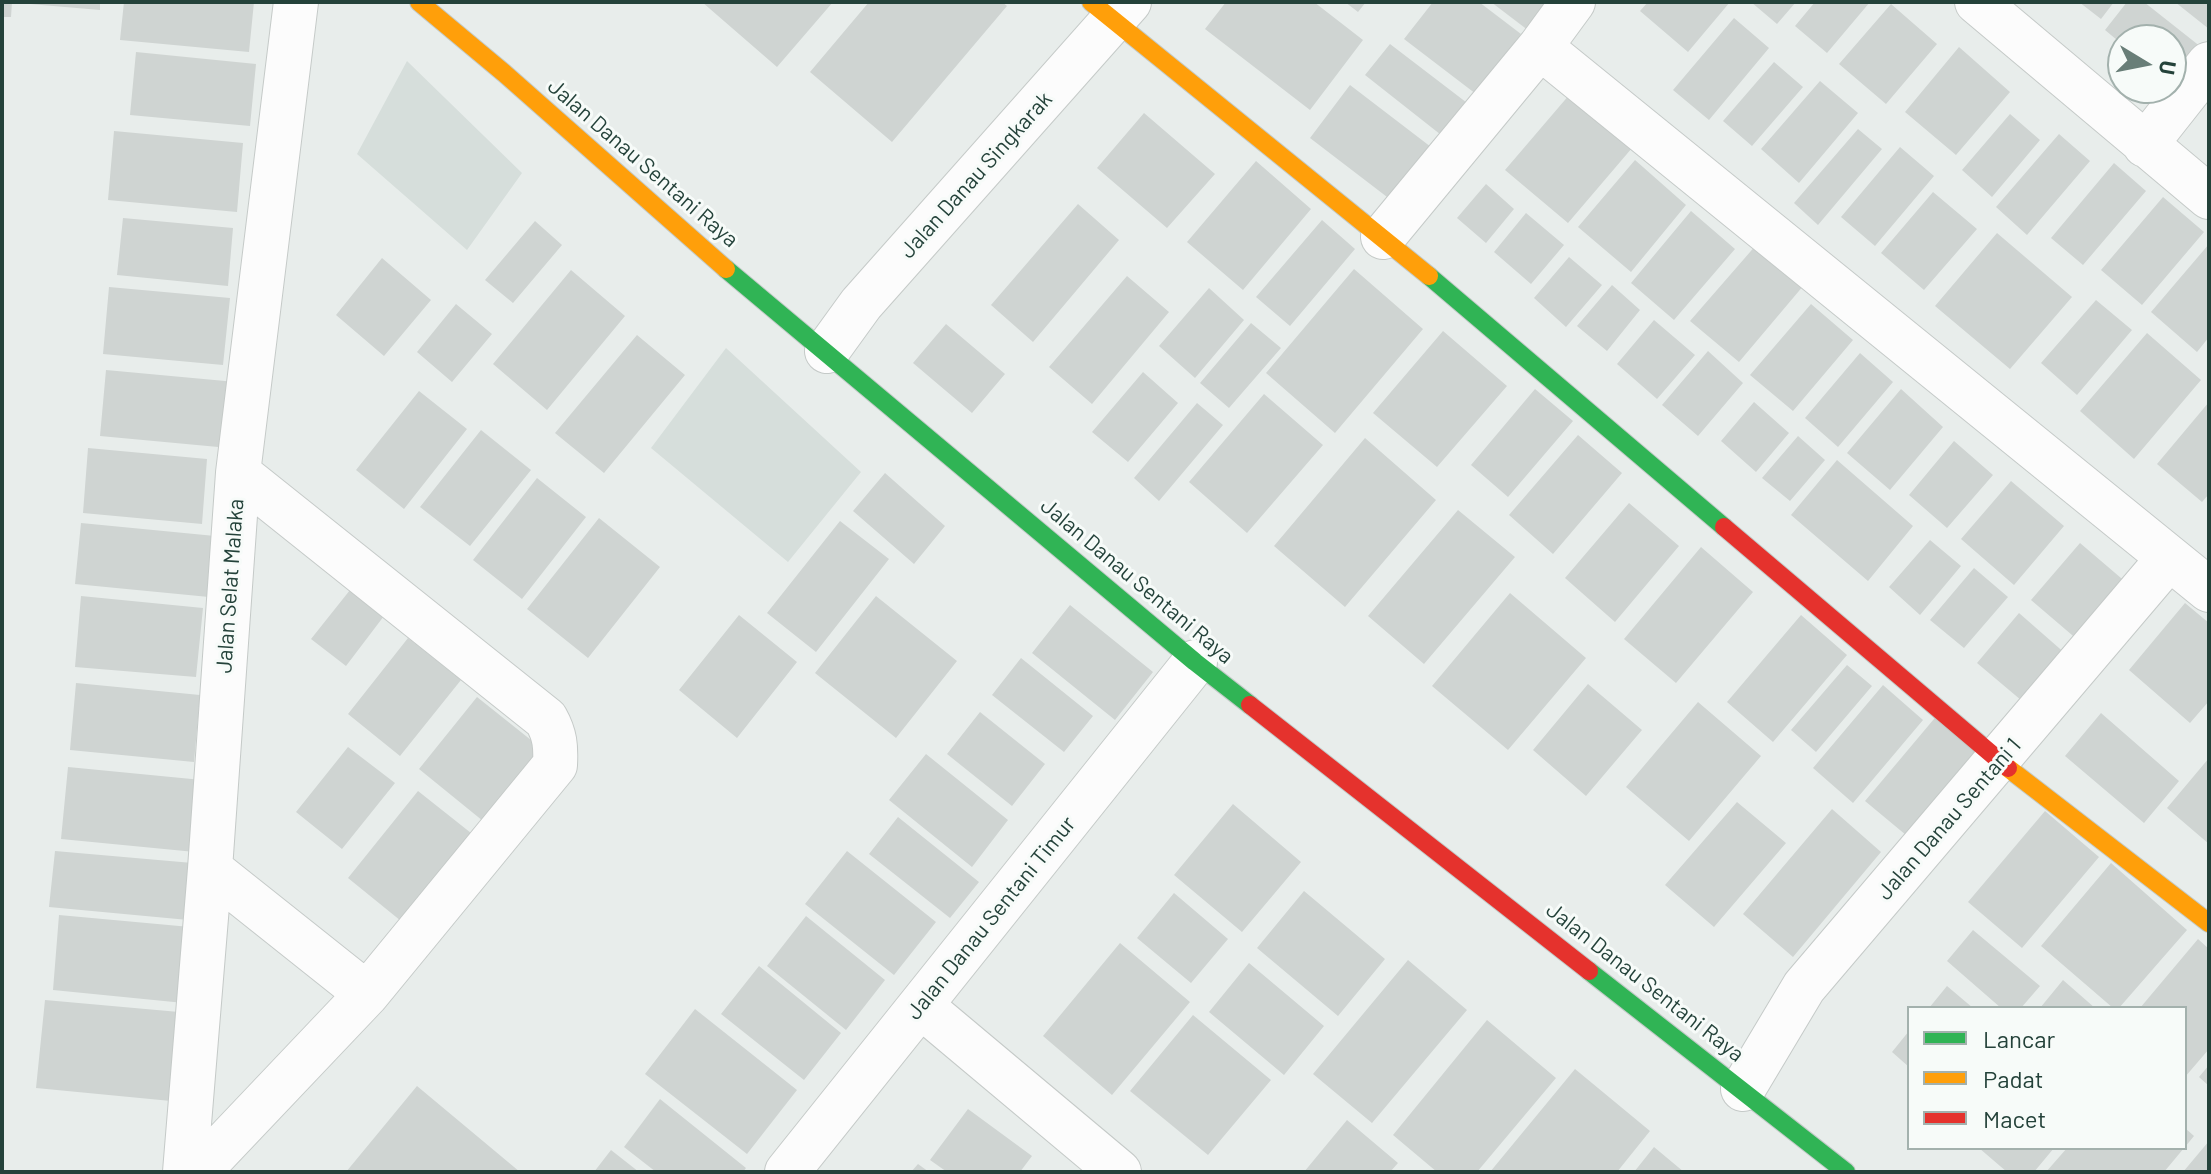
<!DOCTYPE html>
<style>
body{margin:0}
#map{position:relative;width:2211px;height:1174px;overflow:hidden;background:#e8edeb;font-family:Barlow,sans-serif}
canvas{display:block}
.frame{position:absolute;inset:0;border:4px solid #24423a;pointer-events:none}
.legend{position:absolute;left:1907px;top:1006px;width:280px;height:144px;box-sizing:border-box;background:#f7fbf9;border:2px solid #a3b1ad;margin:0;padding:10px 14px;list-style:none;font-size:24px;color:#24423a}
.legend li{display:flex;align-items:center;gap:16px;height:40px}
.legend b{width:40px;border:2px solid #a3b1ad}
.north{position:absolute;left:2107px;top:24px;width:80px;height:80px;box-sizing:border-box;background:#f7fbf9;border:2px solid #a3b1ad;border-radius:50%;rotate:100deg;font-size:22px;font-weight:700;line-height:32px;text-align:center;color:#24423a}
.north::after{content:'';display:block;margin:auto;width:28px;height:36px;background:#697e78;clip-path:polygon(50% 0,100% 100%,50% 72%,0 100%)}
</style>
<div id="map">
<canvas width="2211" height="1174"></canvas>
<div class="frame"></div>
<ul class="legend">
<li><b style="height:10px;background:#30b455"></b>Lancar</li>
<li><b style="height:10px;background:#ff9f0a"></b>Padat</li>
<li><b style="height:10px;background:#e5322d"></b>Macet</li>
</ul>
<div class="north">U</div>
</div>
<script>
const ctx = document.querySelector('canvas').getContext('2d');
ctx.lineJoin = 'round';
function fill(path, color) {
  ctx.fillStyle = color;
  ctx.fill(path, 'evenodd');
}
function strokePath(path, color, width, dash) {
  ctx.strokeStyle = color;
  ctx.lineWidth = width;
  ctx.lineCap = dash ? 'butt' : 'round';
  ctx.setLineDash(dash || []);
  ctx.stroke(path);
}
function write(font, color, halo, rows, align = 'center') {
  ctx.font = font + ' Barlow,sans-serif';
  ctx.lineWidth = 6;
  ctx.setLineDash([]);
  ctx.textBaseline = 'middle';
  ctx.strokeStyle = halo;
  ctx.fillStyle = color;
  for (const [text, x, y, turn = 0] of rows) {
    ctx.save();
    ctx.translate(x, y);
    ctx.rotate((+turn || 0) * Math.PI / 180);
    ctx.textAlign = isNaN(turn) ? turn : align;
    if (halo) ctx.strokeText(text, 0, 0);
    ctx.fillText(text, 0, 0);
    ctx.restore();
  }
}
const built = new Path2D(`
 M407 61 522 173 467 250 357 154Z
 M726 348 861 472 788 562 651 448Z`);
const building = new Path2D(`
 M2 2H12L11 17H2Z
 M30 2H100V10L30 4Z
 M124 2H254L249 52 120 40Z
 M702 2H833L777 67Z
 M869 2H1002L1007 6 892 142 810 72Z
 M1226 2H1314L1363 40 1310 110 1205 29Z
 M1345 2H1366L1358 12Z
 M1433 2H1479L1521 34 1476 94 1404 39Z
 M1491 2H1558L1533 34Z
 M1648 2H1730L1688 52 1640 11Z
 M1751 2H1796L1777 24Z
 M1815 2H1870L1827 53 1795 26Z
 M2079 2H2114L2101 19Z
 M2127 2H2144L2206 51 2171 82V40H2123V45L2105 30Z
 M2175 2H2209V29Z
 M1891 4 1937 44 1886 104 1839 64Z
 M1734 18 1769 48 1709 120 1673 90Z
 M1390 44 1475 109 1450 142 1365 75Z
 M1959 47 2010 92 1956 155 1905 112Z
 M136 52 256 64 250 126 130 115Z
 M1774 62 1803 87 1752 146 1723 121Z
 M1820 81 1858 113 1799 183 1761 149Z
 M1350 85 1431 147 1391 200 1310 138Z
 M1570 94 1632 148 1568 223 1505 170Z
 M1144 113 1215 174 1167 228 1097 168Z
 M2010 114 2040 140 1992 197 1962 170Z
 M1858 129 1882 149 1818 225 1794 203Z
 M114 131 243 143 237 212 108 200Z
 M2059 134 2090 161 2027 235 1996 207Z
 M1900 147 1934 176 1875 246 1841 217Z
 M1635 160 1686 205 1631 272 1578 227Z
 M1256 161 1311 209 1243 290 1187 242Z
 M2114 163 2146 191 2083 265 2051 238Z
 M1486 184 1514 209 1486 243 1457 218Z
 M1933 192 1977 229 1924 290 1881 253Z
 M2163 197 2204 232 2142 305 2101 270Z
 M1078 204 1119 240 1033 342 991 305Z
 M1691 211 1735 249 1674 320 1631 283Z
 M1526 213 1564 245 1531 284 1494 252Z
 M123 218 233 228 228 286 117 275Z
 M1322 220 1355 249 1290 326 1256 297Z
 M535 221 562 245 513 303 485 280Z
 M1997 233 2072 297 2010 369 1935 306Z
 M1757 244 1804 285 1739 362 1690 321Z
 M2209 244V337L2197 352 2151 312Z
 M1569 257 1602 285 1566 327 1534 298Z
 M382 258 431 300 384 356 336 315Z
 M1354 269 1423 329 1335 433 1266 373Z
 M571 270 625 316 547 410 493 364Z
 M1127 276 1169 312 1092 404 1049 367Z
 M1612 285 1640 310 1607 351 1577 326Z
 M109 287 230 298 223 365 103 354Z
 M1209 288 1244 320 1195 378 1159 346Z
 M2096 300 2132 330 2077 395 2041 363Z
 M456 304 492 334 452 382 417 352Z
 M1811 304 1853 340 1793 411 1750 375Z
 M1654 320 1695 355 1657 399 1617 364Z
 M1251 323 1281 348 1229 408 1200 383Z
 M946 324 1005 374 972 413 913 363Z
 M1443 331 1507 386 1437 467 1373 413Z
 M2147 333 2201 380 2134 459 2080 411Z
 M637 335 685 375 604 473 555 433Z
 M1708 351 1743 383 1698 436 1662 405Z
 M1860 353 1893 382 1838 447 1805 418Z
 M106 370 236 382 229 448 100 436Z
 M1143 372 1178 403 1128 462 1092 432Z
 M1535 389 1573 421 1508 497 1471 465Z
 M1901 389 1943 427 1890 490 1847 453Z
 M419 391 467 429 404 509 356 470Z
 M1264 394 1323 445 1247 533 1189 482Z
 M1754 402 1789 433 1756 472 1721 441Z
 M2209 402V494L2202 502 2157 464Z
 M1197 403 1223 425 1159 501 1134 478Z
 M481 430 531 470 470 546 420 507Z
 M1578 435 1622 473 1553 554 1509 515Z
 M1798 436 1825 460 1790 501 1762 478Z
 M1365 438 1436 500 1345 607 1274 546Z
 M1954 441 1993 475 1947 528 1909 495Z
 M88 448 207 459 202 524 83 513Z
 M1837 460 1913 526 1868 581 1791 515Z
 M885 473 945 526 914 564 853 511Z
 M537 478 586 517 522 599 473 560Z
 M2011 481 2064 526 2014 585 1961 539Z
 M1629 503 1679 546 1615 622 1565 578Z
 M1458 510 1515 557 1424 664 1368 616Z
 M599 518 660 567 588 658 527 609Z
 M840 521 889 559 816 652 767 613Z
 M81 523 215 536 209 597 75 584Z
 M1930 540 1961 566 1920 615 1889 587Z
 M2080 543 2128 584 2079 641 2031 600Z
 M1701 547 1753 592 1676 683 1624 639Z
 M1974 568 2008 597 1964 648 1930 620Z
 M354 585 387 612 346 666 311 639Z
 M1510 593 1586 658 1508 750 1432 686Z
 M81 596 203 608 196 677 75 667Z
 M876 596 957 661 896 738 815 673Z
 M2185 603 2209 623V701L2190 723 2129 670Z
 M1070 605 1153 672 1115 720 1032 653Z
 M2019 613 2075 662 2034 711 1977 663Z
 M739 615 797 662 737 738 679 690Z
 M1801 615 1847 655 1773 742 1727 702Z
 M408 638 461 680 400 756 348 714Z
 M1021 658 1093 716 1064 752 992 695Z
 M1847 665 1872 686 1816 752 1791 730Z
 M76 683 200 695 194 762 70 750Z
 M1588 684 1642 730 1586 796 1533 750Z
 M1883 685 1923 720 1853 803 1813 768Z
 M477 697 541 748 483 821 419 769Z
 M1698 702 1761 756 1689 841 1626 787Z
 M980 712 1045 764 1012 806 947 754Z
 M1939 713 1991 759 1918 845 1865 801Z
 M2101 713 2179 781 2144 823 2065 756Z
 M348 747 395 783 342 849 296 812Z
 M926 754 1008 820 972 867 889 800Z
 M2209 758V844L2167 808Z
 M68 767 202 780 195 852 61 839Z
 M418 791 471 833 401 921 348 878Z
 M1737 802 1786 843 1714 927 1665 885Z
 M1233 804 1301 862 1242 932 1174 875Z
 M1832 809 1881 852 1793 957 1743 914Z
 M2045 811 2099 857 2022 948 1968 902Z
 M898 817 979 882 950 918 869 854Z
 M55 851 204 864 199 921 49 907Z
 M847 851 936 922 894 975 805 904Z
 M2111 863 2187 930 2119 1008H2113L2041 946Z
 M1304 891 1385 959 1338 1016 1257 948Z
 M1174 893 1228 939 1191 983 1137 938Z
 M59 915 201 928 194 1004 53 990Z
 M806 916 885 980 846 1030 767 966Z
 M1973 930 2040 986 2021 1008H2001L1947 961Z
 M2198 939 2209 949V1049L2185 1077V1008H2140Z
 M1120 943 1190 1002 1112 1095 1043 1036Z
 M1408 960 1467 1010 1372 1123 1313 1074Z
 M1249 963 1324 1026 1284 1075 1209 1012Z
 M759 966 841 1033 804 1080 721 1014Z
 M2063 980 2095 1008H2040Z
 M1947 986 1973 1008H1929Z
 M45 1000 179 1012 171 1101 36 1088Z
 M695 1009 797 1090 747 1154 645 1074Z
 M1193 1015 1271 1080 1208 1155 1130 1091Z
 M1487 1020 1556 1078 1477 1172H1437L1393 1135Z
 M1909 1031V1067L1892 1052Z
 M2209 1065V1086L2199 1077Z
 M1575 1069 1650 1131 1617 1172H1490Z
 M417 1086 520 1172H346Z
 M660 1099 746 1168 743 1172H656L624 1147Z
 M968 1109 1032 1156 1020 1172H947L930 1160Z
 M1347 1120 1398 1163 1390 1172H1304Z
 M2185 1128 2194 1136 2185 1147Z
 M2209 1141V1172H2183Z
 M1654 1147 1684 1172H1634Z
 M1979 1148H2054L2034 1172H2007Z
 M2067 1148H2184L2164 1172H2046Z
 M611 1150 639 1172H594Z
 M918 1164 929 1172H911Z`);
const street = new Path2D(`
 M1977 2 2209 197
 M1540 47 2209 590
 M2145 145 2209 64
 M1383 237 1540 47 1573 2
 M827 351 861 304 1129 2
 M210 869 367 994
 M921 1006 1119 1172
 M1743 1089 1804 987 2169 558
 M185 1172 210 869 238 473 296 2
 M198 1172 367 994 555 765C556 746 555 735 546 719L238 473
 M787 1172 1195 662`);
const fast = new Path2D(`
 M726 269 1195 662 1250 705
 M1429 276 1724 527
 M1589 971 1846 1172`);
const slow = new Path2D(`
 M419 2 504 73 726 269
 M1091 2 1429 276
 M2008 768 2209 923`);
const jam = new Path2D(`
 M1724 527 2008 768
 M1250 705 1589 971`);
const streetNames = [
 ["Jalan Danau Sentani Raya",643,163,41],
 ["Jalan Danau Singkarak",976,175,-48],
 ["Jalan Danau Sentani Raya",1137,581,40],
 ["Jalan Selat Malaka",230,586,-86],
 ["Jalan Danau Sentani 1",1949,819,-49],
 ["Jalan Danau Sentani Timur",991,918,-51],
 ["Jalan Danau Sentani Raya",1645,982,38]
];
fill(built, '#d6dedb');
fill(building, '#cfd4d2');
strokePath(street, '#c5cac8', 46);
strokePath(fast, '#c3cbc8', 20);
strokePath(slow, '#c3cbc8', 20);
strokePath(jam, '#c3cbc8', 20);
strokePath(street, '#fcfcfc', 44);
strokePath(fast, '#30b455', 18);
strokePath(slow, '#ff9f0a', 18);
strokePath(jam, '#e5322d', 18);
write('22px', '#24423a', '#f7fbf9', streetNames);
</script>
